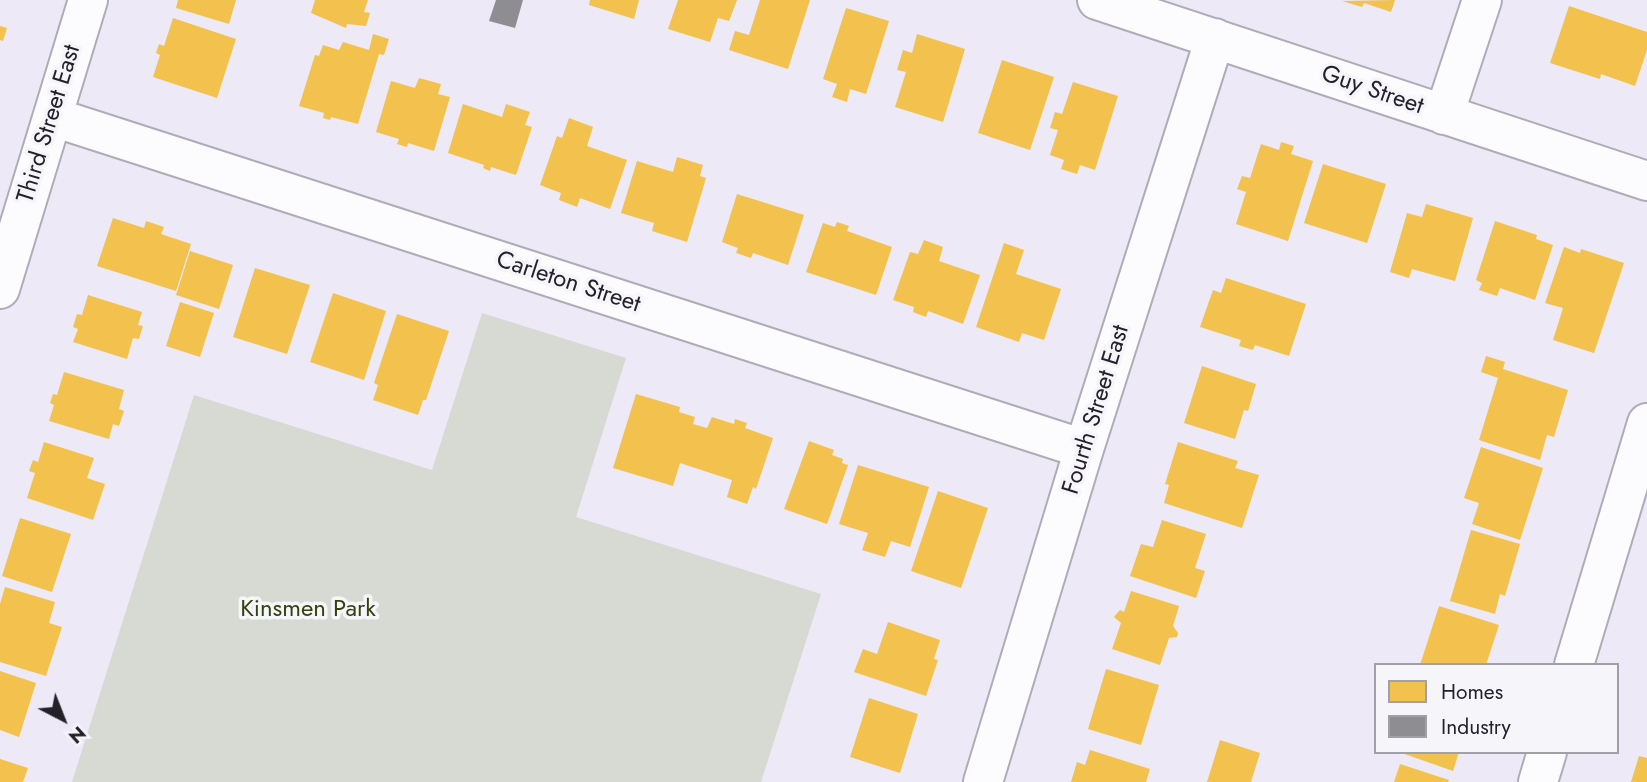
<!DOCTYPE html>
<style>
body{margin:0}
#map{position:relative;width:1647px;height:782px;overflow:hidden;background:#ede9f6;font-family:Jost,sans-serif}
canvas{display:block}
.legend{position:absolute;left:1374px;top:663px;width:245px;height:91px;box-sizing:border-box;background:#f6f5fa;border:2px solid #a2a0a7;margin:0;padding:9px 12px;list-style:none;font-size:21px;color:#24212b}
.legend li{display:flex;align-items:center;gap:14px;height:35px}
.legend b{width:35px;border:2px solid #a2a0a7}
.north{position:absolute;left:28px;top:684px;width:70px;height:70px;-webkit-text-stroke:5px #f6f5fa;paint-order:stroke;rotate:138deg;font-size:19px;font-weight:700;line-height:28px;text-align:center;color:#24212b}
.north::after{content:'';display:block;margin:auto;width:24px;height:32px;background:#24212b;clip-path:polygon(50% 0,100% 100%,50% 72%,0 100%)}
</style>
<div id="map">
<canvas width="1647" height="782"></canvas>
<ul class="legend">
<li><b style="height:19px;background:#f2c14e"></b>Homes</li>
<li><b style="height:19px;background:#8d8d92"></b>Industry</li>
</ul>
<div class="north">N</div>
</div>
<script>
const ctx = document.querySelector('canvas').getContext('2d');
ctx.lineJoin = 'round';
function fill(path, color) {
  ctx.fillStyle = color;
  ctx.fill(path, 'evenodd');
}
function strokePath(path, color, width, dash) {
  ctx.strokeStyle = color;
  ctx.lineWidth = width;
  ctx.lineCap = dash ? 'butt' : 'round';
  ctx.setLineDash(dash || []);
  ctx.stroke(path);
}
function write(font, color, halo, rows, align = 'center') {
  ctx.font = font + ' Jost,sans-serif';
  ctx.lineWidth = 7;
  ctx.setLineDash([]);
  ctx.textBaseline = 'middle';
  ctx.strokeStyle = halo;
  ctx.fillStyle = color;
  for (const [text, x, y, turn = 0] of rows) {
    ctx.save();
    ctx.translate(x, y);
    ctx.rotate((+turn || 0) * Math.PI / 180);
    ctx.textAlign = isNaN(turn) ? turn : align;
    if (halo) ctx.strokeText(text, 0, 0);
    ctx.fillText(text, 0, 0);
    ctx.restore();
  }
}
const green = new Path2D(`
 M482 313 626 358 576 517 821 594 761 782H72L194 395 432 470Z`);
const homes = new Path2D(`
 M178 0H236L229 24 176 8Z
 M315 0H368L364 12 370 13 366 26 347 24 346 28 311 13Z
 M590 0H639L634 19 589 5Z
 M678 0H737L729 21 718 18 710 42 668 29Z
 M760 0H810L788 69 729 50 735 31 749 35Z
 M1395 0 1391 12 1364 3 1362 7 1342 1Z
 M1569 6 1647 32V50L1635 86 1601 74 1600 79 1550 63Z
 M846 8 889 21 866 94 850 89 847 102 832 97 837 84 823 79Z
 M173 18 236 39 217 98 153 77 160 55 156 53 159 44 164 46Z
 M0 26 7 28 3 41 0 40Z
 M373 34 389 39 384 55 379 54 358 124 331 117 330 120 323 118 324 113 299 106 315 55 319 56 323 45 339 50 343 42 369 50Z
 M917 34 965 49 943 122 895 107 906 72 897 70 903 50 912 53Z
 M1002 60 1054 77 1030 150 978 133Z
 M419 78 441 84 438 94 450 97 434 151 408 143 407 147 397 144 399 139 376 132 391 81 415 88Z
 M1073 82 1118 96 1095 170 1080 165 1077 174 1061 169 1064 160 1050 155 1058 130 1050 128 1055 112 1062 114Z
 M463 104 502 117 506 104 530 112 525 125 532 127 516 175 491 167 490 171 483 168 484 165 448 153Z
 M569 118 593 127 587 146 627 160 610 209 580 198 577 207 559 200 561 193 540 185 557 136 562 138Z
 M1281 142 1294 146 1291 154 1313 161 1288 241 1236 224 1246 192 1237 189 1242 176 1250 178 1261 144 1279 150Z
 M677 157 703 165 700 176 706 178 687 242 652 231 654 223 621 213 637 161 673 172Z
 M1323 164 1386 184 1367 243 1304 223Z
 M737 194 804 215 788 265 753 253 751 258 736 253 738 248 722 242Z
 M1426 204 1473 218 1455 281 1412 269 1409 278 1390 272 1407 213 1422 217Z
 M113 218 144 228 146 221 164 227 161 234 191 244 176 291 97 266Z
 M1495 221 1537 235 1536 239 1553 245 1535 300 1500 288 1497 296 1479 290 1482 283 1476 280Z
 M837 222 849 226 847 231 892 247 876 295 806 272 823 223 835 227Z
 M924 240 943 247 939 261 980 275 963 324 928 311 926 317 913 312 914 307 893 300 910 252 918 254Z
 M1004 243 1024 250 1016 274 1061 289 1044 340 1022 333 1019 342 976 327Z
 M1564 247 1580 253 1581 249 1624 263 1594 353 1553 340 1563 308 1545 303Z
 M190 251 233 265 219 309 176 295Z
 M255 268 310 285 287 354 233 337Z
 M1226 278 1306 304 1289 356 1255 345 1253 350 1239 346 1241 340 1200 327 1213 290 1221 293Z
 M333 293 386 311 364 380 310 362Z
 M88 295 142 312 138 325 143 326 139 339 133 338 127 359 73 342 78 329 73 327 77 314 82 315Z
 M180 302 214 313 200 357 166 346Z
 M397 314 449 331 426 400H423L418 415 373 400 378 385 374 383Z
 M1486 356 1505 362 1503 369 1568 390 1554 437 1547 435 1540 460 1479 440 1498 378 1481 372Z
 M1202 366 1256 384 1248 411 1244 410 1235 439 1184 423Z
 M64 372 124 390 119 409 124 411 119 426 113 424 109 439 49 421 54 405 50 403 53 394 57 395Z
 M636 394 680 407 679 412 695 417 693 424 707 428 712 417 734 424 735 419 747 423 745 428 773 438 756 489 753 487 747 504 727 497 732 480 680 463 673 486 613 468Z
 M809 441 834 450 832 455 843 459 842 463 848 465 827 524 784 509Z
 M44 442 94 458 87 478 105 484 93 520 27 498 35 473 29 471 33 460 38 462Z
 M1178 442 1238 461 1235 468 1259 475 1242 528 1164 503 1169 485 1165 484Z
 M1481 447 1543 468 1520 540 1472 524 1479 503 1464 498Z
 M858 465 929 487 910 547 891 541 885 557 862 550 868 533 839 524Z
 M938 491 988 508 961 588 911 571Z
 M20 518 71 534 52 592 2 576Z
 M1162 520 1206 534 1195 568 1205 571 1196 598 1130 576 1141 544 1153 547Z
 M1471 530 1520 544 1505 596 1500 594 1495 614 1450 601Z
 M5 587 55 602 49 623 62 627 46 676 0 662V604Z
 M1131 591 1179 606 1173 626 1178 633 1177 637 1169 638 1160 665 1112 649 1121 623 1114 617 1120 610 1124 612Z
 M1439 606 1499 625 1486 665H1420Z
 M888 622 940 640 934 659 938 660 926 696 854 672 863 649 877 654Z
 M1106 669 1159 685 1141 745 1088 729Z
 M0 671 36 683 19 737 0 730Z
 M869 698 918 714 900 773 850 757Z
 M1220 740 1260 753 1251 782H1207Z
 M1090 750 1150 769 1146 782H1071L1077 762 1085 765Z
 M1399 752H1459L1453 771Z
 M1639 756 1647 758V782H1631Z
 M0 759 28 768 23 782H0Z
 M1400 764 1449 780 1448 782H1394Z`);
const industry = new Path2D(`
 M496 0H523L515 28 489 21Z`);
const minor = new Path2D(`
 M1097 0 1647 181
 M1444 115 1482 0
 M53 117 1084 449
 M0 289 88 0
 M1574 665 1647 423
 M983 782 1084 449 1215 38
 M1538 782 1547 752`);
const streetNames = [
 ["Guy Street",1372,91,19],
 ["Third Street East",50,124,-73],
 ["Carleton Street",568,283,18],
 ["Fourth Street East",1097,410,-73]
];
const parkNames = [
 ["Kinsmen Park",308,610]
];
fill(green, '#d6dad2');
fill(homes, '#f2c14e');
fill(industry, '#8d8d92');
strokePath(minor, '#afacb7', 42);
strokePath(minor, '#fcfcfe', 38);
write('24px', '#24212b', '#f6f5fa', streetNames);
write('24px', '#32430e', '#f6f5fa', parkNames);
</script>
